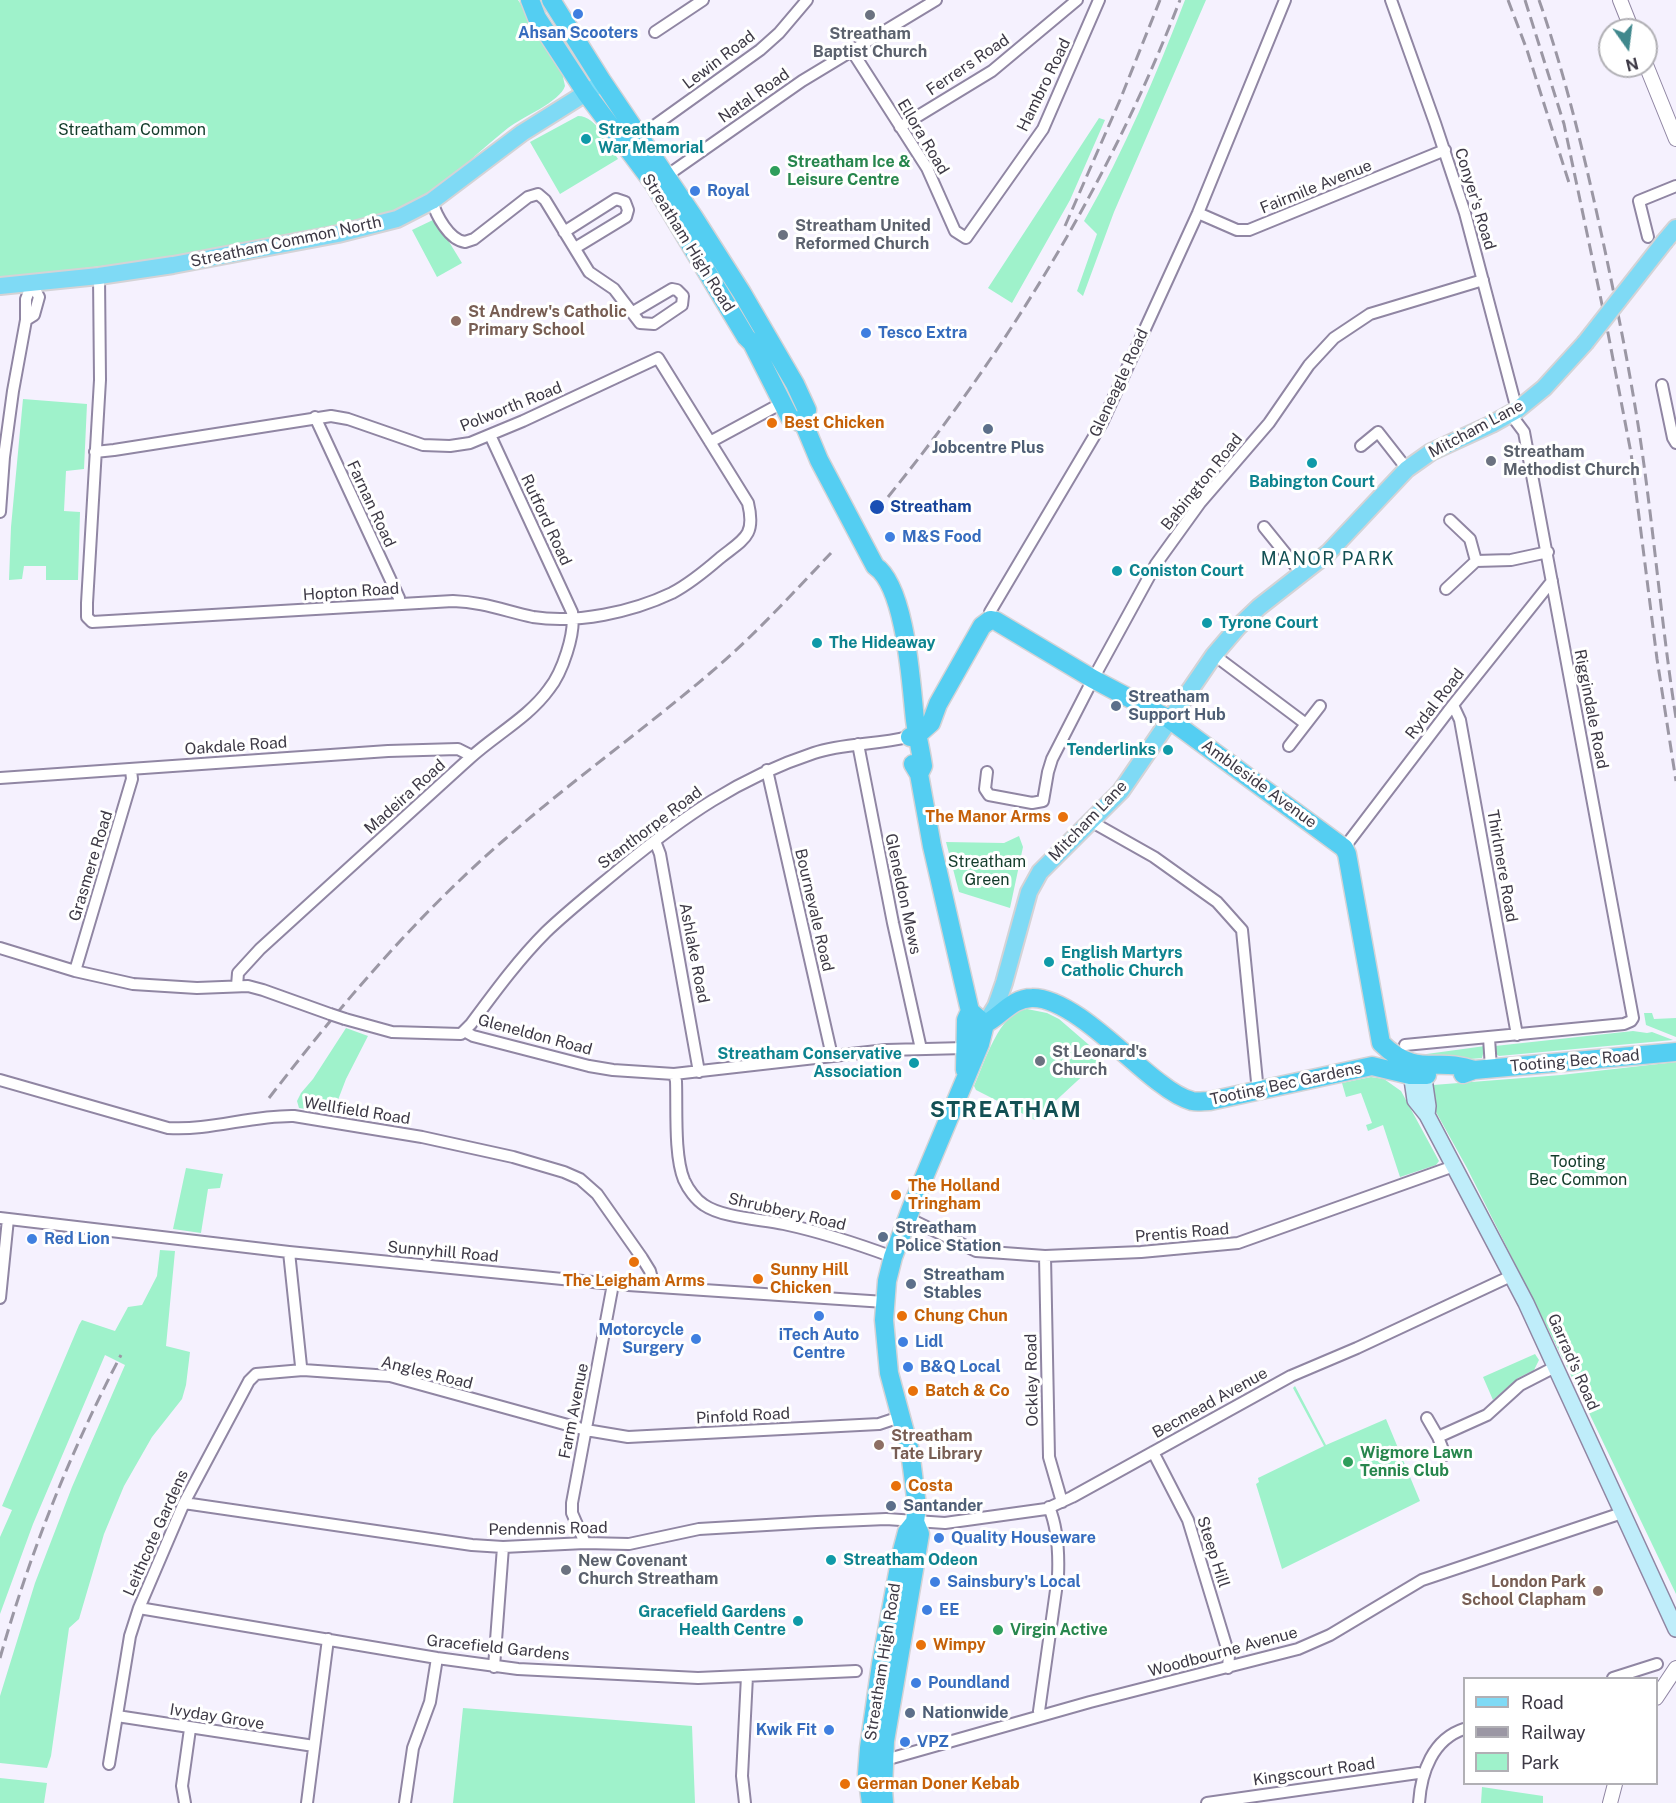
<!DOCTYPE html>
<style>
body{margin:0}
#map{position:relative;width:1676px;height:1803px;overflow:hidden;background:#f5f1fe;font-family:"Public Sans",sans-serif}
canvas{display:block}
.legend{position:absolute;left:1463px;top:1677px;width:195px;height:108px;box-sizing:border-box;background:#fff;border:2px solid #b1b0b5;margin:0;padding:8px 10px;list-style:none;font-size:18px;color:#3d3945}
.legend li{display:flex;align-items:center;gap:12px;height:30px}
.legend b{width:30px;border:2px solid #b1b0b5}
.north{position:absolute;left:1598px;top:18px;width:60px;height:60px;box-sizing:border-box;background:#fff;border:2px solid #b1b0b5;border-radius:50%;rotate:166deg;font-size:16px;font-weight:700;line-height:24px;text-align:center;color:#3d3945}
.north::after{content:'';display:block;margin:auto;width:21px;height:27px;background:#40888d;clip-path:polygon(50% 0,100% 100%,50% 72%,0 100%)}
</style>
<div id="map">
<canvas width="1676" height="1803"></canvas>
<ul class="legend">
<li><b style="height:8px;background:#7fdaf5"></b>Road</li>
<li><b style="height:8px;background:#9b97a4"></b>Railway</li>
<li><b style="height:16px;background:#9ff2cb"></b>Park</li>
</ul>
<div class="north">N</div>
</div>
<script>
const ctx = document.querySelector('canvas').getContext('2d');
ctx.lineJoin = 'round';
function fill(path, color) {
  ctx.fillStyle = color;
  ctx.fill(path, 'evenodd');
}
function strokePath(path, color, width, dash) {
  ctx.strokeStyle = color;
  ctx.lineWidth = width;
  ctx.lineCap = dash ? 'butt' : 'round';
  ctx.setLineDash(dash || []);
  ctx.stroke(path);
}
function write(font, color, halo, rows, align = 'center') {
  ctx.font = font + ' "Public Sans",sans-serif';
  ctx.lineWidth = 6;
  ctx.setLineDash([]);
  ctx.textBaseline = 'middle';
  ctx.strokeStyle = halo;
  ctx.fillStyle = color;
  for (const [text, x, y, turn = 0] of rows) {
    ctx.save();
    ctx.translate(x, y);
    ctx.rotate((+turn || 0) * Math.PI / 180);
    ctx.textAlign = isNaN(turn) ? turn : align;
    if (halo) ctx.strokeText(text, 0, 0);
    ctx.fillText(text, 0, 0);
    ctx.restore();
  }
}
const green = new Path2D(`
 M0 0H518L565 71 563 77 565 86C560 102 522 117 508 128 475 154 448 184 411 203 378 219 341 225 306 232 205 255 103 266 0 278Z
 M1185 0H1206L1114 212 1083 296 1077 291 1097 234 1084 221C1124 151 1156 76 1185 0Z
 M578 116C597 116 609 145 618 159L560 194 530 142Z
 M1099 118 1105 120 1070 200 1012 303 988 288Z
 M435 219 462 263 437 277 412 230Z
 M23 399 87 404 84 469 66 471 64 511 80 512 78 580H46V566H24L22 579 9 580 11 527Z
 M1019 836 1023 847 1010 908 959 892 946 842 1004 843Z
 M1027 1009 1047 1013 1059 1019 1103 1057 1035 1120 976 1090 974 1086C985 1062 999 1012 1027 1009Z
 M1644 1013H1652L1654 1019 1676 1018V1037L1646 1025Z
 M346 1028 368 1036 346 1079 333 1113 299 1108 297 1101 301 1093 313 1079Z
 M1633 1031 1647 1033 1652 1032 1673 1040 1499 1056 1496 1054 1495 1046Z
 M1485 1046 1482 1058 1459 1060 1412 1056Z
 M1676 1062V1594L1566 1365 1467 1168 1431 1103 1433 1085 1561 1075Z
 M1371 1077 1384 1079 1401 1091 1439 1161 1436 1165 1400 1177 1383 1125 1368 1131 1366 1125 1372 1123 1361 1093 1346 1097 1342 1083Z
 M186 1168 223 1174 220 1188 208 1189 201 1233 173 1229Z
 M160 1250 175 1251 166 1346 190 1352 186 1385 182 1399 152 1437 124 1486 104 1534 79 1619 69 1628 51 1756 47 1768 0 1763V1696L35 1583 72 1487 125 1365 105 1355 33 1524 0 1614V1537L12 1510 2 1506 79 1325 82 1320 115 1331 128 1307 142 1305 157 1276Z
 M1535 1354 1539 1360 1534 1370 1518 1378 1493 1400 1483 1377Z
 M1295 1386 1326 1445 1386 1419 1420 1501 1282 1569 1256 1484 1259 1482 1258 1478 1324 1446 1293 1388Z
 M463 1708 692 1726 695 1803H453Z
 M0 1778 47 1783 44 1803H0Z
 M1482 1787 1543 1796V1803H1481Z`);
const minor = new Path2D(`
 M1391 0 1435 123 1465 213 1517 410 1515 420 1524 432 1633 1018 1631 1021 1624 1024 1405 1045
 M655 32 703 0
 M852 51 927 168 955 231 966 238 1043 129 1099 0
 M900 127 992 71 1077 0
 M640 136 760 50 779 33 807 0
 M662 179 802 81 936 0
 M432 201C436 215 449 240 465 242L474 239 528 197 538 194 545 200 589 272 614 289 640 323 654 324 682 305 683 296 677 290 672 289 633 312
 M1198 213 1237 230H1249L1445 150
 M564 232 616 199 625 202 628 210 626 217 575 248
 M1648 237 1639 201 1676 186
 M26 320 34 315 39 297 32 284
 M1662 385 1673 438 1676 443
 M315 417 399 598V604
 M710 442 782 403
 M1361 446 1378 432 1407 469
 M95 452 114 450 331 416 348 419 423 445 450 446 470 443 523 421 658 358 748 503C756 536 744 539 720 558 705 571 689 584 672 593 632 612 577 624 533 617 505 611 483 602 453 601L92 622 87 617V603L100 380 99 276
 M0 512 4 457 13 391 26 320V299L32 284
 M1450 520 1470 539 1476 561
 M1264 527 1302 574
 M1446 589 1476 561 1511 560 1548 552
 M990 620V612L1102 423 1198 213 1285 0
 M1214 655 1306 724
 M1453 705 1460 720 1517 1035
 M858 744 893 923 921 1049
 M1289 746 1320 706
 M767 770 832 1056
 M987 772 985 789 989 795 1032 803 1043 801 1048 772 1052 759 1093 679 1156 564 1200 503 1269 423 1309 365 1334 338 1370 314 1483 280
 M0 778 388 751 458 749 472 756
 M1092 822 1154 857 1217 902 1242 930 1258 1092
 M655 841 660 854 699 1072
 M1344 848 1453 705 1552 581
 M0 948 75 971 133 984 197 988 248 986 263 990 330 1014
 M75 971 132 779 131 770
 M237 986 238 973 260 949C331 885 400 821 470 758 495 735 529 717 549 689 562 673 576 633 572 612L490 435
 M345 1019 392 1032 461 1034 471 1024C494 993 518 960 546 932 570 909 597 888 622 867 683 817 738 778 814 753 844 743 877 745 908 737
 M464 1031 473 1036 589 1066 613 1070 674 1074 886 1050 965 1048
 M1489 1038 1491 1068
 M674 1074 676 1081C677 1108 674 1156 684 1180 688 1189 696 1200 704 1205 723 1218 761 1219 784 1224 821 1232 858 1244 893 1257
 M0 1080 168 1128C210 1131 252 1115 294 1116L422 1137 513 1157 564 1172 580 1179 597 1194 642 1258 650 1271 654 1286
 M0 1218 289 1252 613 1284 885 1302
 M908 1218 976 1251 1045 1256 1141 1252 1238 1243 1454 1166
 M289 1252 301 1366 303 1370
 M1045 1256 1049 1457 1062 1502
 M0 1298 8 1219
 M1427 1418 1438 1437 1445 1455
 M1438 1437 1487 1415 1520 1385 1555 1367
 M1153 1452 1188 1520 1229 1655 1228 1668
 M184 1503 472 1545 503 1547 585 1543 629 1544 699 1529 817 1522 886 1519 945 1523 1046 1509 1072 1497 1291 1376 1357 1348 1511 1276
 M585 1543 572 1513V1503L613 1284
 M139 1608 437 1658 518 1669 698 1678 856 1671
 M494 1667 503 1547
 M1613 1678 1657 1664
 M117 1716 314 1746
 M1040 1716 1039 1711 1058 1576C1059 1553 1058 1529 1049 1507
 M885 1760 1090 1702 1298 1649 1330 1635 1422 1580 1622 1513
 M109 1764 130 1636 139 1608 184 1503 249 1381 256 1374 303 1370 390 1376 586 1430 628 1437 879 1424 900 1417
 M185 1803 182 1786 190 1729
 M307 1803 328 1639
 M405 1803 413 1748 430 1702 437 1658
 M745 1803 742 1776 747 1676
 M1207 1803 1418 1773 1424 1775
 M1419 1803C1421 1772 1433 1739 1464 1729`);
const tertiary = new Path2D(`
 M1620 0 1632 30
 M1646 65 1676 139
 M1656 1698 1676 1668
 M1610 1803 1615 1784`);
const secondary = new Path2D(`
 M1422 1065 1428 1106 1427 1115
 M1410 1066 1415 1100 1427 1115 1526 1303 1676 1629`);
const primary = new Path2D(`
 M1665 241 1676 228
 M0 286 99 276 173 265 338 234 397 219 432 201 522 133 597 86
 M985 1024 996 1006 1004 983 1029 892 1040 872 1121 791 1214 655 1238 627 1259 607 1328 553 1407 469 1431 452 1492 424 1517 410 1544 388 1585 343`);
const trunk = new Path2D(`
 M530 0 537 18 586 93 654 184 746 337 752 343 790 418 804 424
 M551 0 602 81 693 216 742 293 795 384 807 410 804 424 819 460 875 566C906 587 911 684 915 720 917 736 921 751 923 766L919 774
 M910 737 922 731 931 723 938 704 982 626 990 620 996 621 1093 679 1169 719 1344 848 1347 854 1381 1043C1417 1079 1438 1056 1474 1070
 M913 764 919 774 932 846 970 1011 985 1024
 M985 1024C1001 1016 1012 998 1032 998 1071 997 1128 1060 1160 1083 1169 1090 1181 1098 1192 1101 1197 1102 1204 1101 1210 1101L1372 1066 1410 1075H1427
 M965 1070 966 1020 970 1011
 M1463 1074 1474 1070 1676 1052
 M871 1803 867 1774 869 1748 881 1664 902 1551 907 1532 915 1522 917 1506 910 1451 889 1373 884 1320 887 1281 893 1257 912 1206 980 1044 985 1024
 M884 1803 883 1789 885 1741 920 1534 915 1522`);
const rail = new Path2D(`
 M1508 0 1527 50 1570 186
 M1525 0 1564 124 1608 333 1631 453 1657 659 1676 781
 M1539 0C1567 80 1586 163 1604 246 1621 326 1637 407 1647 488 1657 565 1664 642 1676 718
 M1065 226 1120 100 1160 0
 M888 497C1010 346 1110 181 1180 0
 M269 1098C340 1006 416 916 504 840 570 782 642 731 709 674 752 638 792 594 831 553
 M0 1658C30 1553 70 1452 121 1355`);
const minorBridge = new Path2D(`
 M330 1014 345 1019`);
const primaryBridge = new Path2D(`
 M1585 343 1665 241`);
const markers = [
 [578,14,6,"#3f7fe0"],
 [870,15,6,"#6b7280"],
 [586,139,6,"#0f9aa8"],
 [775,171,6,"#2e9e5b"],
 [695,191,6,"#3f7fe0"],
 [783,235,6,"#6b7280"],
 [456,321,6,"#8d6e63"],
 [866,333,6,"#3f7fe0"],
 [772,423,6,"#e8710a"],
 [988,429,6,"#5c6f8a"],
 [1491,461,6,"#6b7280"],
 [1312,463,6,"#0f9aa8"],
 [877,507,8,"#1a4fb4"],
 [890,537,6,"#3f7fe0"],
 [1117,571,6,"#0f9aa8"],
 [1207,623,6,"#0f9aa8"],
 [817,643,6,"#0f9aa8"],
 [1116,706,6,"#5c6f8a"],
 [1168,750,6,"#0f9aa8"],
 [1063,817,6,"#e8710a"],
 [1049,962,6,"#0f9aa8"],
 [1040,1061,6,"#6b7280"],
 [914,1063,6,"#0f9aa8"],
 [896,1195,6,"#e8710a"],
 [883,1237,6,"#5c6f8a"],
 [32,1239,6,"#3f7fe0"],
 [634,1262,6,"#e8710a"],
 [758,1279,6,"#e8710a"],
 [911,1284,6,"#5c6f8a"],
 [819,1316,6,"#3f7fe0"],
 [902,1316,6,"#e8710a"],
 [696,1339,6,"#3f7fe0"],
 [903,1342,6,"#3f7fe0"],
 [908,1367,6,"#3f7fe0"],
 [913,1391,6,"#e8710a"],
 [879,1445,6,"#8d6e63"],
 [1348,1462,6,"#2e9e5b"],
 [896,1486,6,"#e8710a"],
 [891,1506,6,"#5c6f8a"],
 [939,1538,6,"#3f7fe0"],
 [831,1560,6,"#0f9aa8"],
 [566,1570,6,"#6b7280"],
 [935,1582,6,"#3f7fe0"],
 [1598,1591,6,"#8d6e63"],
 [927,1610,6,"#3f7fe0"],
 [798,1621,6,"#0f9aa8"],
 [998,1630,6,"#2e9e5b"],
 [921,1645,6,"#e8710a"],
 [916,1683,6,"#3f7fe0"],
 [910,1713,6,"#5c6f8a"],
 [829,1730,6,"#3f7fe0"],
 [905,1742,6,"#3f7fe0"],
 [845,1784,6,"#e8710a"]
];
const shopNames = [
 ["Ahsan Scooters",578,33,"center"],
 ["Royal",707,191],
 ["Tesco Extra",878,333],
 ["M&S Food",902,537],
 ["Red Lion",44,1239],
 ["Motorcycle",684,1330,"right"],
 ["Surgery",684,1348,"right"],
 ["iTech Auto",819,1335,"center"],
 ["Centre",819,1353,"center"],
 ["Lidl",915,1342],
 ["B&Q Local",920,1367],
 ["Quality Houseware",951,1538],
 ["Sainsbury's Local",947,1582],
 ["EE",939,1610],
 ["Poundland",928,1683],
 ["Kwik Fit",817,1730,"right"],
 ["VPZ",917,1742]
];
const worshipNames = [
 ["Streatham",870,34,"center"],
 ["Baptist Church",870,52,"center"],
 ["Streatham United",795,226],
 ["Reformed Church",795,244],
 ["Streatham",1503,452],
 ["Methodist Church",1503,470],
 ["St Leonard's",1052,1052],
 ["Church",1052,1070],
 ["New Covenant",578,1561],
 ["Church Streatham",578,1579]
];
const streetNames = [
 ["Lewin Road",719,60,-37],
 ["Ferrers Road",968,65,-34],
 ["Hambro Road",1044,85,-64],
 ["Natal Road",754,96,-35],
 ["Ellora Road",923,137,59],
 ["Fairmile Avenue",1316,187,-22],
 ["Conyer's Road",1475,199,73],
 ["Streatham Common North",286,242,-12],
 ["Streatham High Road",688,243,58],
 ["Gleneagle Road",1119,383,-65],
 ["Polworth Road",511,407,-22],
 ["Mitcham Lane",1476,429,-28],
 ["Babington Road",1202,482,-51],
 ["Farnan Road",371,504,65],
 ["Rutford Road",546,520,65],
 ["Hopton Road",351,592,-4],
 ["Rydal Road",1435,704,-52],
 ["Riggindale Road",1591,709,79],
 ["Oakdale Road",236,746,-4],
 ["Ambleside Avenue",1259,784,36],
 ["Madeira Road",405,797,-42],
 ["Mitcham Lane",1088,821,-46],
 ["Stanthorpe Road",650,828,-37],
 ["Grasmere Road",91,866,-73],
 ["Thirlmere Road",1502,866,80],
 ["Gleneldon Mews",903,894,78],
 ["Bournevale Road",814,910,77],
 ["Ashlake Road",694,953,79],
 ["Gleneldon Road",535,1035,15],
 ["Tooting Bec Road",1575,1061,-5],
 ["Tooting Bec Gardens",1286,1084,-12],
 ["Wellfield Road",357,1111,9],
 ["Shrubbery Road",787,1212,13],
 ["Prentis Road",1182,1233,-5],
 ["Sunnyhill Road",443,1252,5],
 ["Garrad's Road",1573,1362,66],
 ["Angles Road",427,1373,14],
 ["Ockley Road",1032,1380,-91],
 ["Becmead Avenue",1210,1403,-29],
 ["Farm Avenue",574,1411,-79],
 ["Pinfold Road",743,1416,-3],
 ["Pendennis Road",548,1529,-1],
 ["Leithcote Gardens",156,1533,-66],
 ["Steep Hill",1213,1552,72],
 ["Gracefield Gardens",498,1648,6],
 ["Woodbourne Avenue",1223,1652,-15],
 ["Streatham High Road",883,1662,-81],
 ["Ivyday Grove",217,1717,9],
 ["Kingscourt Road",1314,1772,-8]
];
const parkNames = [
 ["Streatham Common",132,130],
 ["Streatham",987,862],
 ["Green",987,880],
 ["Tooting",1578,1162],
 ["Bec Common",1578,1180]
];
const cultureNames = [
 ["Streatham",598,130],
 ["War Memorial",598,148],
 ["Babington Court",1312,482,"center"],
 ["Coniston Court",1129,571],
 ["Tyrone Court",1219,623],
 ["The Hideaway",829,643],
 ["Tenderlinks",1156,750,"right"],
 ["English Martyrs",1061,953],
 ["Catholic Church",1061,971],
 ["Streatham Conservative",902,1054,"right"],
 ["Association",902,1072,"right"],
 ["Streatham Odeon",843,1560],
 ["Gracefield Gardens",786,1612,"right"],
 ["Health Centre",786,1630,"right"]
];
const leisureNames = [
 ["Streatham Ice &",787,162],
 ["Leisure Centre",787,180],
 ["Wigmore Lawn",1360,1453],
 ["Tennis Club",1360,1471],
 ["Virgin Active",1010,1630]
];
const educationNames = [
 ["St Andrew's Catholic",468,312],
 ["Primary School",468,330],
 ["Streatham",891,1436],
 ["Tate Library",891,1454],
 ["London Park",1586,1582,"right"],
 ["School Clapham",1586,1600,"right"]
];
const foodNames = [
 ["Best Chicken",784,423],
 ["The Manor Arms",1051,817,"right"],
 ["The Holland",908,1186],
 ["Tringham",908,1204],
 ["Sunny Hill",770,1270],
 ["Chicken",770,1288],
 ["The Leigham Arms",634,1281,"center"],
 ["Chung Chun",914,1316],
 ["Batch & Co",925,1391],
 ["Costa",908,1486],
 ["Wimpy",933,1645],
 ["German Doner Kebab",857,1784]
];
const serviceNames = [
 ["Jobcentre Plus",988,448,"center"],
 ["Streatham",1128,697],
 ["Support Hub",1128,715],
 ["Streatham",895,1228],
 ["Police Station",895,1246],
 ["Streatham",923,1275],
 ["Stables",923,1293],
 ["Santander",903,1506],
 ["Nationwide",922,1713]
];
const transitNames = [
 ["Streatham",890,507]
];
const neighbourhoodNames = [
 ["MANOR PARK",1328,559]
];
const districtNames = [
 ["STREATHAM",1006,1110]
];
fill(green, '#9ff2cb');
strokePath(minor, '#9086a3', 14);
strokePath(tertiary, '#9086a3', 16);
strokePath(secondary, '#9086a3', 18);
strokePath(primary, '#d4d3d6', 20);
strokePath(trunk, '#d4d3d6', 21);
strokePath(minor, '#fff', 10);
strokePath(tertiary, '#fff', 14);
strokePath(secondary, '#bfedfa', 15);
strokePath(primary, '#7fdaf5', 16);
strokePath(trunk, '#54cef2', 18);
strokePath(rail, '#9b97a4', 3, [12, 6]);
strokePath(minorBridge, '#9086a3', 14, []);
strokePath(primaryBridge, '#d4d3d6', 20, []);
strokePath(minorBridge, '#fff', 10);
strokePath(primaryBridge, '#7fdaf5', 16);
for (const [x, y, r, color] of markers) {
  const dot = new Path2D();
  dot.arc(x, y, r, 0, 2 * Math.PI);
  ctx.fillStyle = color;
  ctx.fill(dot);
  strokePath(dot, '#fff', 2);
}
write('bold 16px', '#366cbe', '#fff', shopNames, 'left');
write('bold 16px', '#5b616d', '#fff', worshipNames, 'left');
write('16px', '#3d3945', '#fff', streetNames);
write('16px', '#123b2a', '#fff', parkNames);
write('bold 16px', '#0d838f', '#fff', cultureNames, 'left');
write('bold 16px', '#27864d', '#fff', leisureNames, 'left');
write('bold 16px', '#785e54', '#fff', educationNames, 'left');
write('bold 16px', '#c56008', '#fff', foodNames, 'left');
write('bold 16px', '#4e5e75', '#fff', serviceNames, 'left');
write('bold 16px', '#164399', '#fff', transitNames, 'left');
ctx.letterSpacing = '1.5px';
write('18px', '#135054', '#fff', neighbourhoodNames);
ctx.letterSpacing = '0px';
ctx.letterSpacing = '1.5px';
write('bold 22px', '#135054', '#fff', districtNames);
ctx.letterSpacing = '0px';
</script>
